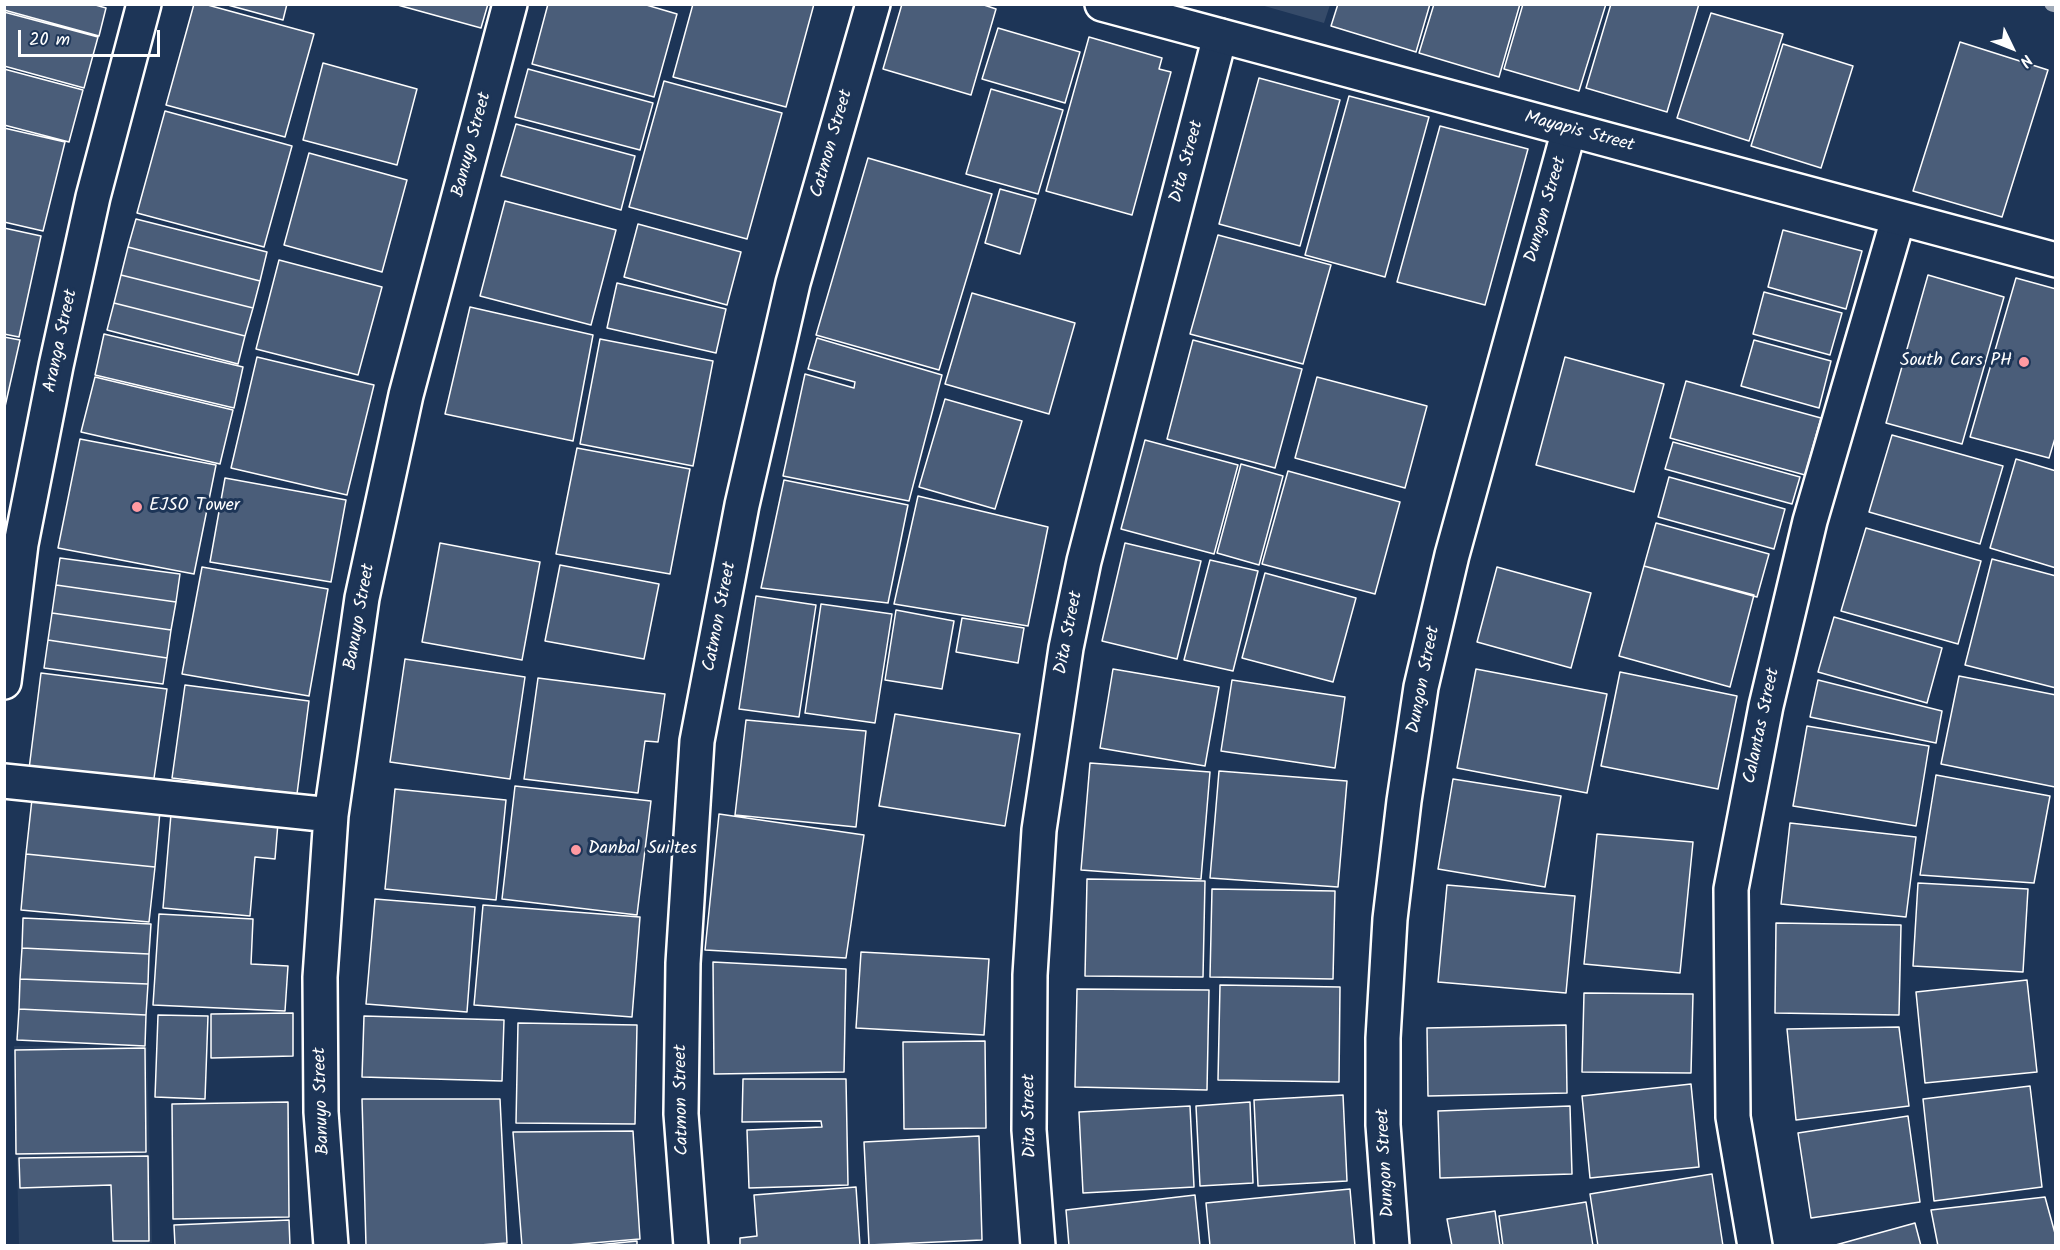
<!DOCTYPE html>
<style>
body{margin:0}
#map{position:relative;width:2060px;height:1250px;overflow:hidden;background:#1d3557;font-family:Kalam,sans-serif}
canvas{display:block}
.frame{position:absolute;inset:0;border:6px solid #fff;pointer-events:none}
.north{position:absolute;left:1982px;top:18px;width:60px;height:60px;-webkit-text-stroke:4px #1d3557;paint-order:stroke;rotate:133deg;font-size:16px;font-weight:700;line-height:24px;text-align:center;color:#fff}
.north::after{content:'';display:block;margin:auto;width:21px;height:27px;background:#fff;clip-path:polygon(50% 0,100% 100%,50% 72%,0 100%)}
.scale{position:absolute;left:18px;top:30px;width:142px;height:27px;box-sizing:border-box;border:3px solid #fff;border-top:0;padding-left:8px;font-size:18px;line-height:21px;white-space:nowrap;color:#fff;-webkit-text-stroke:4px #1d3557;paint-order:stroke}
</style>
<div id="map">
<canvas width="2060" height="1250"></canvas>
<div class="frame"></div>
<div class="north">N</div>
<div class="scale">20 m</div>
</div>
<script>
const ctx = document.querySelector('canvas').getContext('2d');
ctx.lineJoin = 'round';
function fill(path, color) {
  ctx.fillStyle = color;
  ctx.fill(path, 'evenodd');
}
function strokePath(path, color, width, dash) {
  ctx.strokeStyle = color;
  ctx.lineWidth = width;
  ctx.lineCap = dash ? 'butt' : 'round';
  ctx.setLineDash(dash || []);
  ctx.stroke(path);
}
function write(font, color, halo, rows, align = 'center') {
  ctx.font = font + ' Kalam,sans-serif';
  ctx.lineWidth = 6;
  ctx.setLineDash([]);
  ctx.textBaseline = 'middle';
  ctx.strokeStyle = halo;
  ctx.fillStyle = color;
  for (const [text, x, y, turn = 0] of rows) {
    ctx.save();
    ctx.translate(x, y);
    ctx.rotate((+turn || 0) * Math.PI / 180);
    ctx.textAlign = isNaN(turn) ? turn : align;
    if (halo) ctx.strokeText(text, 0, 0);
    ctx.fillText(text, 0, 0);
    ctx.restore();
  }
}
const built = new Path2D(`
 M14 1046 147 1047 152 1243 127 1246 19 1245Z`);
const green = new Path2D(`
 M1261 5 1330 4V5L1324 23Z`);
const stream = new Path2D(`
 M2052 4 2056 5`);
const building = new Path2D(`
 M4 4H92L106 8 99 36 4 10Z
 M194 4H204L314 34 285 137 166 105Z
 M224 4H287L283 20Z
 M394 4H488L481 28Z
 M548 4H643L677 14 654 97 532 64Z
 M693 4H814L786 107 673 77Z
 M902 4H981L996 9 971 95 883 69Z
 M1338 4H1430L1416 52 1331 26Z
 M1434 4H1520L1499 77 1419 53Z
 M1523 4H1606L1579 91 1504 69Z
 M1611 4H1699L1667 112 1586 88Z
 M4 12 98 37 84 88 4 66Z
 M1711 13 1783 34 1749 141 1677 118Z
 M998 28 1080 52 1065 103 982 79Z
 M1089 37 1162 58 1159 69 1171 72 1132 215 1046 191Z
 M1960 42 2048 70 2002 217 1913 191Z
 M1783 44 1853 66 1821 168 1751 146Z
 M323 63 417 89 397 165 303 140Z
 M4 69 83 90 69 142 4 125Z
 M528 69 653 103 640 150 515 117Z
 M1259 78 1340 100 1300 246 1219 224Z
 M664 81 782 113 747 239 629 207Z
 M991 89 1063 110 1038 194 966 174Z
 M1349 96 1429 117 1385 277 1305 255Z
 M165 111 292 146 264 247 137 213Z
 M516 124 635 156 621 210 501 176Z
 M1440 126 1528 149 1485 305 1397 282Z
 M4 128 65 142 43 231 4 222Z
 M309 153 407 180 382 272 284 245Z
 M868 158 992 194 939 370 816 335Z
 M1000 189 1036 199 1020 254 985 243Z
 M505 201 616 230 591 325 480 296Z
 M136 219 267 252 260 281 128 247Z
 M638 224 741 252 727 305 624 277Z
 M4 228 41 236 19 337 4 334Z
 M1783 230 1862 251 1846 309 1768 287Z
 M1218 235 1331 265 1303 364 1190 334Z
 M128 247 260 281 253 308 121 275Z
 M279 260 382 287 358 375 256 349Z
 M121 275 253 308 245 336 114 303Z
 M1928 275 2004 297 1962 444 1886 423Z
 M2016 278 2056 289V435L2049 458 1970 437Z
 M617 283 726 309 716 353 607 328Z
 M1764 292 1842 313 1830 355 1753 334Z
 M972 293 1075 323 1049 414 945 384Z
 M114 303 245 336 238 364 107 330Z
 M470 307 593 335 573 441 445 414Z
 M104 334 243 367 234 408 95 375Z
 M4 337 20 340 4 411Z
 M817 338 942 375 909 501 783 476 805 374 854 388 855 382 808 369Z
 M600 339 713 361 693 466 580 444Z
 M1193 340 1302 369 1275 468 1167 439Z
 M1754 340 1831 361 1819 408 1741 386Z
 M257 357 374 385 347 495 231 468Z
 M1565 357 1664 384 1634 492 1536 465Z
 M95 377 233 410 220 464 81 432Z
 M1317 377 1427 406 1405 488 1295 458Z
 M1686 381 1821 418 1805 475 1670 438Z
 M945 399 1022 421 995 509 919 487Z
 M1892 435 2003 466 1980 544 1869 512Z
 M80 439 216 465 194 574 58 548Z
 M1145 440 1238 465 1214 554 1121 529Z
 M1673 442 1800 477 1792 504 1665 469Z
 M577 448 690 469 670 574 556 554Z
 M2016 459 2056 471V568L1990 548Z
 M1241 464 1283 476 1259 565 1217 553Z
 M1288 471 1400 502 1375 594 1262 564Z
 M1669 477 1785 509 1774 549 1658 517Z
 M225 478 346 500 331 582 210 562Z
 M784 480 908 505 888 603 761 588Z
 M918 496 1048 527 1028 626 894 604Z
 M1656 523 1769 554 1757 597 1644 566Z
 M1866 528 1981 561 1958 644 1841 611Z
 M440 543 540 562 522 660 422 642Z
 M1125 543 1201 561 1177 659 1102 641Z
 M60 558 180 574 176 602 56 585Z
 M1992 559 2056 576V688L1965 665Z
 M1210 560 1258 571 1233 671 1184 660Z
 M560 565 659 584 644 659 545 641Z
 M1644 566 1754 595 1730 687 1619 656Z
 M202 567 328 589 309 696 182 674Z
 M1497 567 1591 593 1571 668 1477 642Z
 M1265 573 1356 598 1333 682 1242 658Z
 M56 585 176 602 171 630 52 613Z
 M756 596 816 605 799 717 739 709Z
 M821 604 892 614 875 723 805 713Z
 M896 610 954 621 942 689 885 680Z
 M52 613 171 630 167 658 48 640Z
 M1834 617 1942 648 1927 703 1818 672Z
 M962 618 1024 628 1018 663 956 652Z
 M48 640 167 658 163 684 44 668Z
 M405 659 525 677 510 779 390 762Z
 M1113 669 1219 687 1205 766 1100 748Z
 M1476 669 1607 694 1587 793 1457 768Z
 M1620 672 1737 696 1718 789 1601 766Z
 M41 673 167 689 153 785 29 769Z
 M1959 676 2056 695 2055 787 1941 764Z
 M538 678 665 694 658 742 645 741 638 793 524 779Z
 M1232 680 1345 697 1335 768 1221 751Z
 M1818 680 1942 711 1936 743 1810 717Z
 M185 685 309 701 297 794 172 778Z
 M895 714 1020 734 1005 826 879 806Z
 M746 720 866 731 856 827 735 815Z
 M1807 726 1929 746 1916 826 1793 806Z
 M1090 763 1210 772 1201 879 1081 870Z
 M1219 771 1347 781 1338 887 1210 878Z
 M1936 775 2050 796 2034 883 1920 875Z
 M1453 779 1561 796 1545 887 1438 869Z
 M515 786 651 801 637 915 502 899Z
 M395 789 506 800 496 900 385 889Z
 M32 799 160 811 155 867 26 854Z
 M171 814 278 823 275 859 255 857 250 916 163 908Z
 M719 814 864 835 846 958 705 950Z
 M1790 823 1916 837 1906 917 1781 904Z
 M1597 834 1693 842 1680 973 1584 964Z
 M26 854 155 867 149 922 21 910Z
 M1087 879 1205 881 1203 977 1085 976Z
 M1918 883 2028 889 2023 972 1913 966Z
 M1447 885 1575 896 1566 993 1438 982Z
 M1212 889 1335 891 1333 979 1210 977Z
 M375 899 475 907 467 1012 366 1004Z
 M483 905 640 917 632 1017 474 1005Z
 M159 914 253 919 251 964 288 966 285 1011 153 1005Z
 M23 918 151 924 149 954 22 948Z
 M1776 923 1901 925 1899 1015 1775 1013Z
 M22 948 149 954 148 984 20 979Z
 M861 952 989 959 984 1035 856 1028Z
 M713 962 846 969 844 1072 714 1074Z
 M20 979 148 984 146 1015 19 1009Z
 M2027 980 2037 1072 1925 1083 1916 992Z
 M1220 985 1340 987 1339 1082 1218 1080Z
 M1077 989 1209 990 1207 1090 1075 1087Z
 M1584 993 1693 994 1691 1073 1582 1072Z
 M19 1009 146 1015 145 1046 17 1040Z
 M293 1013V1056L211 1058V1014Z
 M158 1015 208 1016 205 1099 155 1097Z
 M364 1016 504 1020 502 1081 362 1077Z
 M518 1023 637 1025 635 1124 516 1123Z
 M1566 1025 1567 1093 1428 1096 1427 1028Z
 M1899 1027 1909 1106 1796 1120 1787 1029Z
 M985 1041 986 1128 904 1129 903 1042Z
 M145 1048 146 1152 16 1154 15 1050Z
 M743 1079H846L848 1185 749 1188 747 1130 822 1127 821 1121 742 1122Z
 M1691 1084 1699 1167 1590 1178 1582 1096Z
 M2030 1086 2042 1187 1934 1201 1923 1099Z
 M1343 1095 1347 1181 1258 1186 1254 1100Z
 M362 1099H500L507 1243 466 1246H366Z
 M288 1102 289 1217 173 1219 172 1104Z
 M1250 1102 1253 1183 1200 1186 1196 1106Z
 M1190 1106 1194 1187 1083 1193 1079 1112Z
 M1570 1106 1572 1174 1440 1178 1438 1111Z
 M1908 1116 1920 1202 1811 1218 1798 1133Z
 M633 1131 640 1239 556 1246H522L513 1132Z
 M979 1136 982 1240 869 1245 864 1142Z
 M148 1156 149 1241H113L111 1185 20 1188 19 1158Z
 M1712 1174 1723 1246H1598L1590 1194Z
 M856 1187 860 1246H740V1238L757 1236 754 1195Z
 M1350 1189 1355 1246H1210L1206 1203Z
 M1195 1195 1200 1246H1069L1066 1210Z
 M2045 1197 2056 1237V1246H1938L1931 1210Z
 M1586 1202 1593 1246H1503L1499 1216Z
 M1495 1211 1500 1246H1452L1447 1219Z
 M289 1220 290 1246H175L174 1225Z
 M1915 1223 1921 1246H1832Z
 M637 1241V1246H587Z`);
const minor = new Path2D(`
 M4 682 21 544 56 366 93 197 144 4
 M4 781 331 815
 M331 1246 321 1112 320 977 331 815 362 598 406 395 510 4
 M691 1246 681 1114 683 963 697 741 742 505 793 283 873 4
 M1038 1246 1029 1130 1030 975 1039 830 1066 648 1084 561 1220 36
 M1392 1246 1383 1125V1038L1390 919 1404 801 1421 687 1452 555 1569 130
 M1755 1246 1733 1117 1731 889 1766 706 1810 521 1898 219`);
const tertiary = new Path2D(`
 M1102 4 2056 260`);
const markers = [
 [2024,362,6,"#ff9aa2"],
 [137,507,6,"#ff9aa2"],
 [576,850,6,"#ff9aa2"]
];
const streetNames = [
 ["Mayapis Street",1579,133,15],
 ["Catmon Street",833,144,-74],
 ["Banuyo Street",473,145,-75],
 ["Dita Street",1188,162,-75],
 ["Dungon Street",1547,210,-74],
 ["Aranga Street",62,341,-78],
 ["Banuyo Street",361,617,-80],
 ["Catmon Street",721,617,-79],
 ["Dita Street",1070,633,-79],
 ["Dungon Street",1425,680,-79],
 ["Calantas Street",1763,726,-78],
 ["Catmon Street",683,1100,-91],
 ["Banuyo Street",323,1101,-92],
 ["Dita Street",1031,1116,-91],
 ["Dungon Street",1387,1163,-93]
];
const poiNames = [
 ["South Cars PH",2012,362,"right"],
 ["EJSO Tower",149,507],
 ["Danbal Suiltes",588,850]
];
fill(built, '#2a4161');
fill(green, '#364b69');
strokePath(stream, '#a0aab8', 15);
fill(building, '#4a5d79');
strokePath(building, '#fff', 1.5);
strokePath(minor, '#fff', 38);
strokePath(tertiary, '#fff', 38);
strokePath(minor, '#1d3557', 33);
strokePath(tertiary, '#1d3557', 33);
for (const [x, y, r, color] of markers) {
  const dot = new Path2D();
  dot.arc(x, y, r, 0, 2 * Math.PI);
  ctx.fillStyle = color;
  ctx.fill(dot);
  strokePath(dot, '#1d3557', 2);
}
write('18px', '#fff', '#1d3557', streetNames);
write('18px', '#fff', '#1d3557', poiNames, 'left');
</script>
